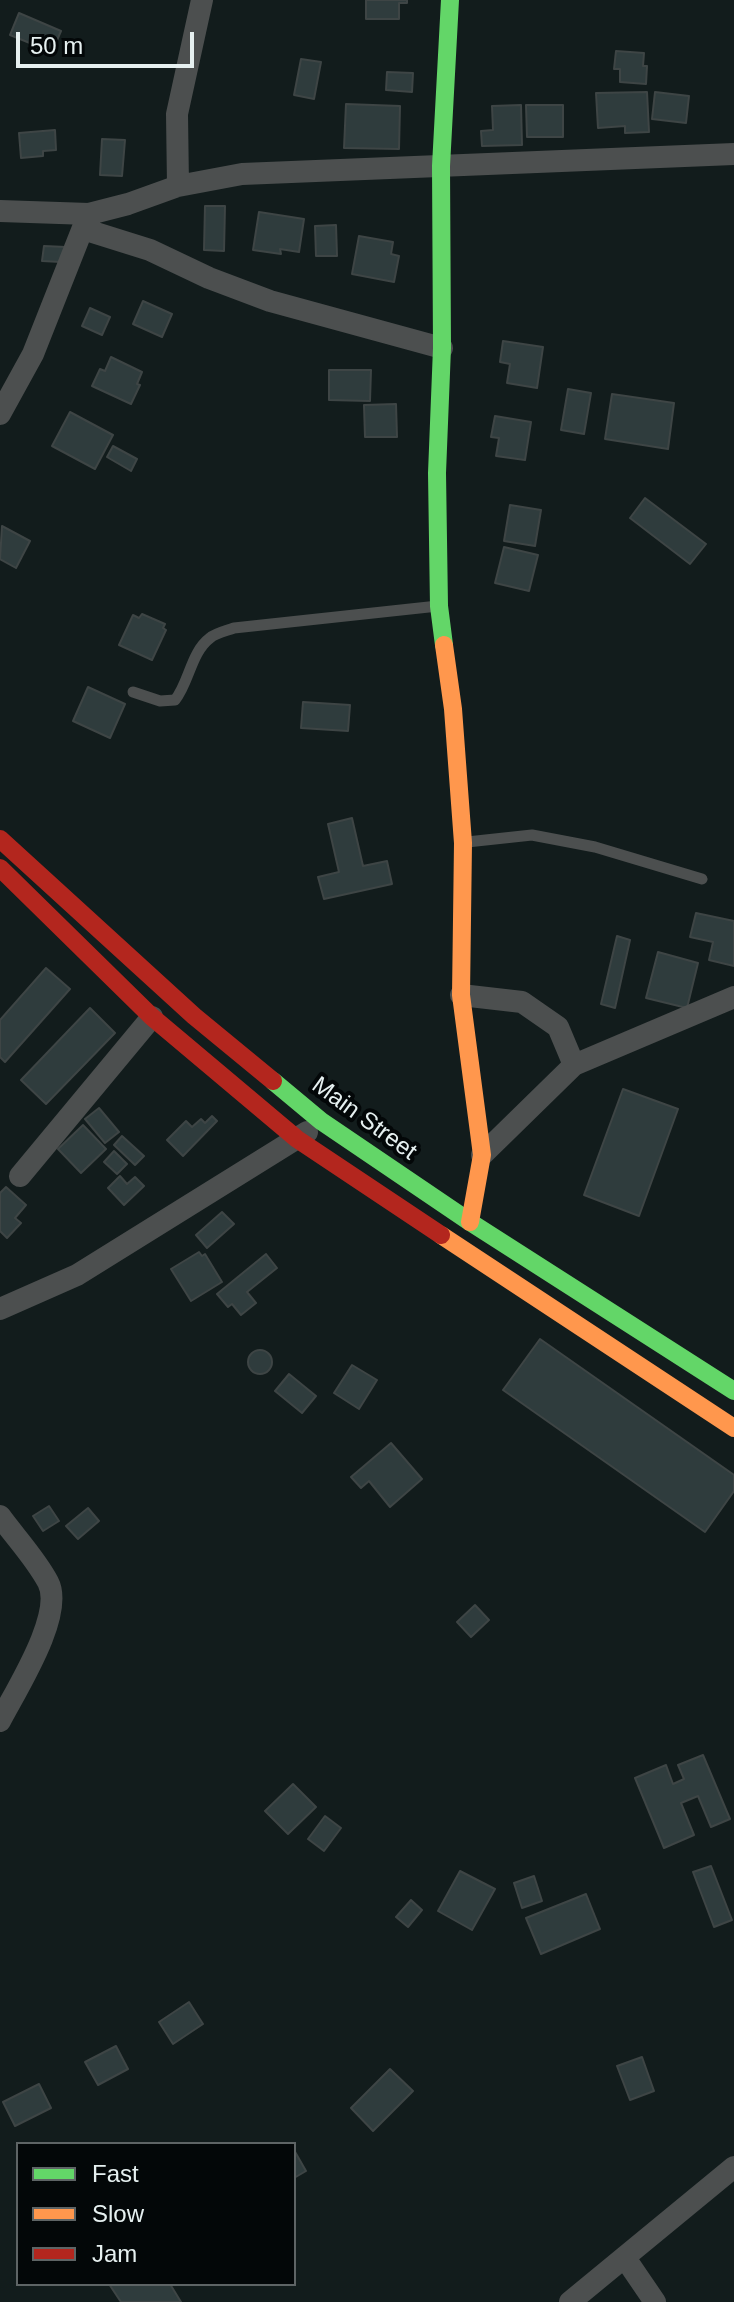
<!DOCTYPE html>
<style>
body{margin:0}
#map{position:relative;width:734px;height:2302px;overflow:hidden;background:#121c1c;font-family:Arial,sans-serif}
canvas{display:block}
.legend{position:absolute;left:16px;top:2142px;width:280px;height:144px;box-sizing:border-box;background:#030708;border:2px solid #5e6465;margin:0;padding:10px 14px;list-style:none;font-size:24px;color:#e6f0f0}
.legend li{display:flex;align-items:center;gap:16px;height:40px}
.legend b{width:40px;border:2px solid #5e6465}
.scale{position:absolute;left:16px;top:32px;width:178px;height:36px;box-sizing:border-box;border:4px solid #e6f0f0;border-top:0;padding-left:10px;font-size:24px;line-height:28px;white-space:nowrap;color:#e6f0f0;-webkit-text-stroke:6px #030708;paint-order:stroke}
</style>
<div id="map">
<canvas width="734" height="2302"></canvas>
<ul class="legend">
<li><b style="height:10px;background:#63d668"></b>Fast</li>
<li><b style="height:10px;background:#ff974d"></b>Slow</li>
<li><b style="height:10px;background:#b3261e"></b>Jam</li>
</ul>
<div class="scale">50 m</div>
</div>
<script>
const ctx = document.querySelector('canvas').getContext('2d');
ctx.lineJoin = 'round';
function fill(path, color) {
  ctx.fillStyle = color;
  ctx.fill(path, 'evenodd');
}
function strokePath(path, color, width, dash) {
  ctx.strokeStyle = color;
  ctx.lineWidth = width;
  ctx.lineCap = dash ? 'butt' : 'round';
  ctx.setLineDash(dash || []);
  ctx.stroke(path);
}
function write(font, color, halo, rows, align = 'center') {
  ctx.font = font + ' Arial,sans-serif';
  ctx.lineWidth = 8;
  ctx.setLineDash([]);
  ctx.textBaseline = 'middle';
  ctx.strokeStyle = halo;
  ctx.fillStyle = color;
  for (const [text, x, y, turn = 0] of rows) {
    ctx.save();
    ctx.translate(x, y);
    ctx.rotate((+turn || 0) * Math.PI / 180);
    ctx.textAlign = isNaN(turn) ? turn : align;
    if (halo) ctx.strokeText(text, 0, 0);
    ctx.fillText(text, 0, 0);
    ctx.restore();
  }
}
const building = new Path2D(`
 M366 0H407V3H399V19H366Z
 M19 13 61 31 52 52 10 35Z
 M616 51 644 53 643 66H647L646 84 620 82V69H614Z
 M301 59 321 62 314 99 294 95Z
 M387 72 413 73 412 92 386 90Z
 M647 92 649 132 625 133V126L598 128 596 93Z
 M655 92 689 96 686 123 652 119Z
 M346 104 400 106 399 149 344 148Z
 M521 105 522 145 482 146 481 131 493 130 492 106Z
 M526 105H563V137H527Z
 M55 130 56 150 43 151V156L21 158 19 133Z
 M102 139 125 140 122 176 100 175Z
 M205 206H225L224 251 204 250Z
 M259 212 304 219 299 252 280 249 281 254 253 250Z
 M336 225 337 256H316L315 226Z
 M359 236 393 242 391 254 399 256 394 282 352 274Z
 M44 246 66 247 61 262 42 261Z
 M143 301 172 314 162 337 133 324Z
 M90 308 110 317 102 335 82 326Z
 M503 341 543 347 537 388 507 383 510 364 500 362Z
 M111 357 142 372 137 384 140 385 131 404 92 386 100 369 105 371Z
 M329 370H371L370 401 329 400Z
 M568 389 591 393 584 434 561 430Z
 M612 394 674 403 668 449 605 439Z
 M396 404 397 437H365L364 405Z
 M70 412 113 435 95 469 52 446Z
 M495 416 531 422 525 460 496 456 499 438 491 437Z
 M113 446 137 459 131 471 107 457Z
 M645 498 706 544 690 564 630 518Z
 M510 505 541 510 535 546 504 541Z
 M2 526 30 541 16 568 0 559Z
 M504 547 538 555 529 591 495 583Z
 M142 614 165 624 163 628 166 630 152 660 119 645 133 615 139 618Z
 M88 687 125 704 110 738 73 721Z
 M303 702 350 705 348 731 301 728Z
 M352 818 363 866 387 861 392 884 324 899 318 877 339 872 328 824Z
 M696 913 734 921V966L709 960 713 942 690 937Z
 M617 936 630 940 615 1008 601 1004Z
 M658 952 698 963 687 1008 646 998Z
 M46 968 70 989 5 1062 0 1057V1020Z
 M90 1008 115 1033 46 1104 21 1080Z
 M623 1089 678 1109 639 1216 584 1195Z
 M99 1108 119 1132 105 1143 85 1119Z
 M212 1116 217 1121 183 1156 167 1140 186 1121 192 1127 201 1119 205 1123Z
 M83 1125 106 1149 81 1173 58 1149Z
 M122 1136 144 1156 135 1165 114 1145Z
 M114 1151 127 1164 117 1174 104 1162Z
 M120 1176 127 1184 135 1177 144 1186 124 1205 108 1188Z
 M6 1187 26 1205 15 1218 21 1223 7 1238 0 1231V1193Z
 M222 1212 234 1224 207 1248 196 1235Z
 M199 1252 202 1256 205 1254 222 1282 191 1301 171 1269Z
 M266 1254 277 1268 247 1292 256 1303 241 1315 232 1304 228 1307 217 1294Z
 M540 1339 734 1475V1491L705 1532 503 1390Z
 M248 1362a12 12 0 1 1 24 0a12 12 0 1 1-24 0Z
 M352 1365 377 1380 359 1409 334 1393Z
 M289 1374 316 1396 302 1413 275 1391Z
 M391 1443 422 1479 390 1507 369 1481 361 1488 351 1477Z
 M49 1506 59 1521 43 1531 33 1516Z
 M88 1508 99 1521 78 1539 66 1526Z
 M475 1605 489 1620 471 1637 457 1622Z
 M703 1755 730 1819 711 1827 698 1796 681 1803 694 1835 664 1848 635 1778 666 1765 673 1784 684 1779 678 1765Z
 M293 1784 316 1807 288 1834 265 1811Z
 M325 1816 341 1828 324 1851 308 1839Z
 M711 1866 732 1920 714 1927 693 1872Z
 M460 1871 495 1889 472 1930 438 1911Z
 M534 1876 542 1901 522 1908 514 1883Z
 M586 1894 600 1929 541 1954 526 1918Z
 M411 1900 422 1910 408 1927 396 1917Z
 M189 2002 203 2024 173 2044 159 2022Z
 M116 2046 128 2069 98 2085 85 2062Z
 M642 2057 654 2091 630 2100 617 2066Z
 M390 2069 413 2091 373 2131 351 2108Z
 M39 2084 51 2108 15 2126 3 2102Z
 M294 2150 306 2171 294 2178Z
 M109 2284H170L181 2302H121Z`);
const lane = new Path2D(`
 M133 692 160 701 175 700C189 683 191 652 210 638 216 633 226 631 234 628L438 606
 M467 842 532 835 595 847 702 879`);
const street = new Path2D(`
 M178 186 177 114 202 0
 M0 211 89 214 128 204 178 186 242 174 734 154
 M83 229 150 250 209 278 270 301 442 348
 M0 414 33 354 88 215
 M461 995 522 1002 558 1027 574 1065
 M482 1155 574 1065 734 997
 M20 1176 152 1017
 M0 1309 77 1275 307 1132
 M0 1516C16 1538 36 1559 48 1582 65 1614 16 1690 0 1721
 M625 2258 655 2302
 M570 2302 734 2167`);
const fast = new Path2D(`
 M444 645 439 606 437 473 442 348 441 166 450 0
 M273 1081 321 1121 470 1222 734 1391`);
const slow = new Path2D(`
 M444 645 453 709 463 843 461 995 482 1155 470 1222
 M441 1235 734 1428`);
const jam = new Path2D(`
 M0 839 194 1016 273 1081
 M0 868 152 1017 297 1139 441 1235`);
const streetNames = [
 ["Main Street",364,1119,36]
];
fill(building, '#2f3c3d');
strokePath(building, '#3e4545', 2);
strokePath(lane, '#4c4f4f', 11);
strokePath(street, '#4c4f4f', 22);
strokePath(fast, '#63d668', 18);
strokePath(slow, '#ff974d', 18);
strokePath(jam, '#b3261e', 18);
write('24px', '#e6f0f0', '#030708', streetNames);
</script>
